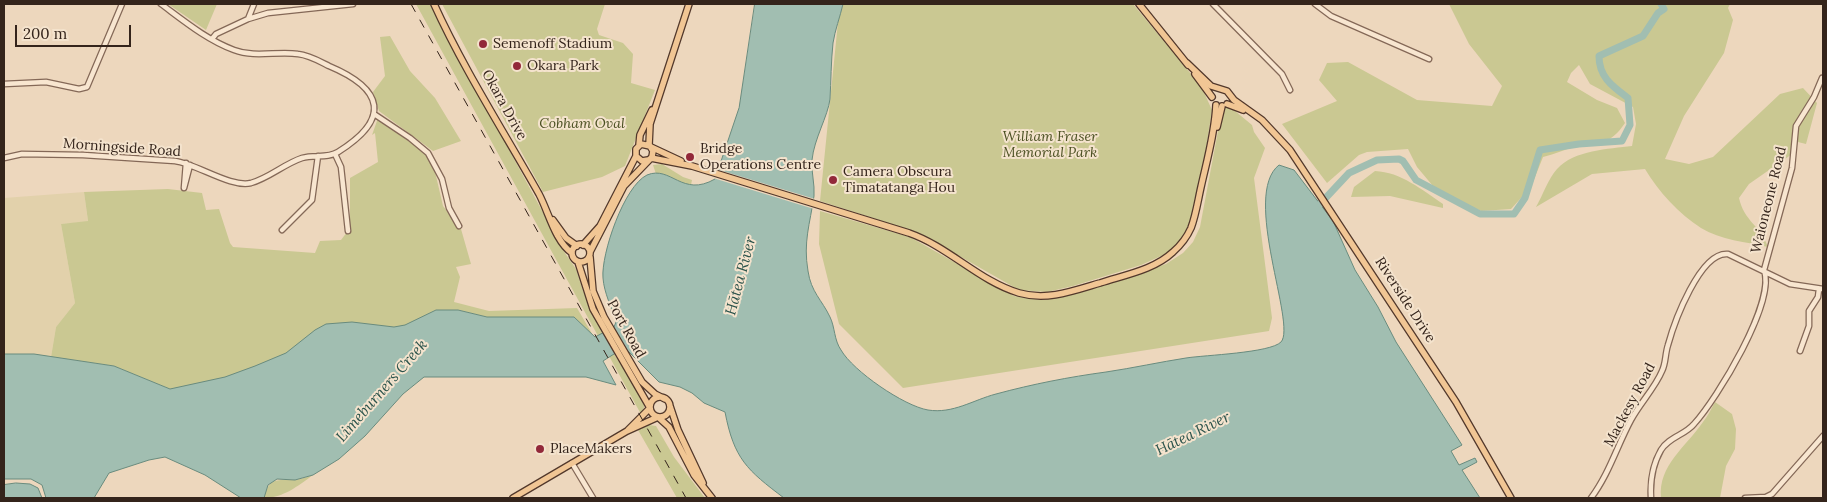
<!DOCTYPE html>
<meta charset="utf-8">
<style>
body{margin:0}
#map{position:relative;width:1827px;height:502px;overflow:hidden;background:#edd7bd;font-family:Lora,serif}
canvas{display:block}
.frame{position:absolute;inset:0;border:5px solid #34241b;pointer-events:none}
.scale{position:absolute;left:15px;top:25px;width:116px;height:22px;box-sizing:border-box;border:2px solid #34241b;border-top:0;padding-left:6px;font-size:15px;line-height:18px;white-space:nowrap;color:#34241b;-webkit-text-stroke:4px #f4e3cd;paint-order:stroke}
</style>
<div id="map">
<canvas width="1827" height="502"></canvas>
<div class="frame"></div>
<div class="scale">200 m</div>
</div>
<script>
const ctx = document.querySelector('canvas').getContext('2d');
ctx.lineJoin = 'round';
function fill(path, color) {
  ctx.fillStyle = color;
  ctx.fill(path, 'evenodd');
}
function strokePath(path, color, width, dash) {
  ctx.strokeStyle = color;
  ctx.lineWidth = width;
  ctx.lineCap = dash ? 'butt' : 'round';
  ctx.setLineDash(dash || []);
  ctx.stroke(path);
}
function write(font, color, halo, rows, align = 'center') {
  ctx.font = font + ' Lora,serif';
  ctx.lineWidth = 4;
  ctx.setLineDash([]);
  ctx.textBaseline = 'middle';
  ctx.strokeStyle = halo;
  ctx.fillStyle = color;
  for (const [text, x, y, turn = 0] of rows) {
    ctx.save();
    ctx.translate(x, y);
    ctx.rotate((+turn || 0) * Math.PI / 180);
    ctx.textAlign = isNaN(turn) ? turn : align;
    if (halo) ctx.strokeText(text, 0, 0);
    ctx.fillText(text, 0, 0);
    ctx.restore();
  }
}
const farmland = new Path2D(`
 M84 192 88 222 61 224 75 303 56 327 51 357 4 354V198Z`);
const green = new Path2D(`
 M168 4H217L206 30Z
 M416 4H430L565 253 576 269 583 291 603 333 598 336Z
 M442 4H605L597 29 599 35 623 43 633 54 631 83 655 90 625 166 602 177 543 192Z
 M843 4H1133L1201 86 1212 110 1197 208 1189 236 1170 252 1141 265 1073 286 1047 292 1019 290 919 233 820 201 838 22Z
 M1449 4H1730L1728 8 1733 20 1724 53 1684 116 1665 159 1689 164 1713 157 1780 94 1803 88 1817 103 1806 144 1798 142 1795 152 1749 184 1739 198C1744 221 1760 225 1768 247 1747 242 1720 240 1701 228 1679 214 1658 191 1645 169L1592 174 1536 207C1543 195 1548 179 1557 169 1574 150 1609 149 1632 146L1636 124 1633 107 1590 84 1579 65 1571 73 1567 82 1597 100 1617 108 1625 123C1610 145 1601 142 1578 146 1566 149 1555 154 1543 157L1531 187 1511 209 1481 211 1438 192 1417 167 1408 149 1367 152 1359 155 1327 183 1282 124 1337 101 1319 80 1327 63 1348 62 1417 100 1492 106 1502 86 1469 44Z
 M390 36 410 71 435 98 461 141 433 151 379 111 373 92 385 76 380 37Z
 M1229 106 1252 125 1254 132 1265 148 1254 178 1272 318 1269 331 903 388 839 324 819 244 820 211 910 237 1014 296 1043 300 1089 290 1166 264 1183 253 1193 242 1200 227 1221 115 1224 108Z
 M378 118 425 153 433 163 443 206 461 229 471 264 456 267 460 277 454 302 489 311 577 308 594 337 574 317H487L458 310H436L279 434 114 366 51 357 56 327 75 303 61 224 88 221 84 192 168 189 202 193 206 210 219 209 230 243 233 247 315 253 320 241 341 240 350 228V178L378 162 375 133 372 135Z
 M662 164 683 177 692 180 691 185C678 183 669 173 656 174L653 165Z
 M1375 171C1401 172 1422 190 1443 204V208L1390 196 1351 197 1354 187Z
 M614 354 645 403 642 416 609 356Z
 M1715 402 1732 414 1736 429 1735 449 1726 466 1720 498H1661C1658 465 1686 447 1703 422 1708 416 1711 409 1715 402Z
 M649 425 656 426 674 457 705 498H677L638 430Z
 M313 475C298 486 283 498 264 498 269 478 275 480 293 480 299 480 306 477 313 475Z`);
const water = new Path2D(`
 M755 4H843C840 17 835 30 833 43 831 61 831 82 830 99 828 116 814 139 812 160 811 172 815 184 814 196 810 224 803 242 808 271 811 292 822 300 830 317 835 327 834 340 841 350 853 371 904 406 928 410 953 414 973 400 996 394 1033 384 1069 377 1106 372 1133 368 1160 362 1186 358 1205 355 1270 353 1281 342 1297 325 1241 195 1279 165L1294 170 1333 221 1355 270 1378 307 1396 342 1462 445 1451 451 1459 465 1475 458 1477 462 1462 470 1480 498H784C747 470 734 459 725 412L704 403 692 393 680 387 659 382 627 350 614 354 603 361 616 385 586 377H424L403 394 365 436 339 459 313 475 295 480 277 479 268 485 264 498H241L205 475 165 457 149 460 109 473 94 498H46L42 485 31 479H4V354H34L114 366 170 389 225 377 255 366 286 353 315 330 326 324 352 322 394 327 405 325 436 310H458L487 317H574L595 337 614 327 616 322C612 308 604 293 603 278 601 254 624 186 647 175 671 165 682 198 715 179L739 108Z
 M16 483 30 484 38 488 42 498H4V485Z`);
const pier = new Path2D(`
 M716 169 815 199 814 209 713 178Z`);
const river = new Path2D(`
 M1320 204 1349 173 1377 160 1399 159 1403 161 1416 180 1480 214H1514L1525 198 1540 150 1579 144 1622 141 1630 125 1628 98C1612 86 1599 77 1599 56L1643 36 1658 13 1664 9 1661 4`);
const minor = new Path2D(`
 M1213 4 1282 74 1290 90
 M1315 4 1331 16 1429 59
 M248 19 268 13 353 4
 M212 39 216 34 248 19 254 4
 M4 84 46 82 79 89 87 87 122 4
 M374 114 410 138 428 153 442 179 449 208 459 226
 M335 154 341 167 348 231
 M4 158 22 154 83 155 175 161C197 164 231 188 251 183 269 178 284 164 302 158 314 154 327 159 338 152 391 119 384 89 329 66 319 61 309 55 298 54 277 51 255 58 234 50 207 40 184 21 161 4
 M186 163 184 188 190 165
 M282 230 312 200 318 156
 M1800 351 1809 326V311L1818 297 1819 289
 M572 463 593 498
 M1591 498C1609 474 1617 446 1631 420 1640 403 1655 388 1662 371 1666 363 1665 354 1668 345 1674 323 1700 251 1728 254L1790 284 1823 289
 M1651 498C1650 482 1653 464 1661 450 1669 437 1685 435 1694 424 1717 399 1776 302 1764 270L1792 168 1796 126 1814 97 1822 78
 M1745 498 1766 497 1772 494 1823 436`);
const major = new Path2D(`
 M434 4C463 68 504 132 539 194 549 213 555 241 572 253
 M1139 4 1188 65
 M1187 63 1211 86 1227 91 1234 100 1262 120 1290 150 1456 402 1511 498
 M1195 74 1212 97
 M1227 104 1243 110
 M1217 127 1222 106
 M639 145 640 135 652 110
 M649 145 650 124 689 4
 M651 147 681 161
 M651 158 692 166 909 233C949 247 979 281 1019 293 1047 301 1073 291 1100 283 1124 275 1154 270 1173 252 1181 245 1187 237 1191 228 1196 215 1198 200 1201 187 1207 160 1215 132 1216 105
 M553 220 566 238 577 246
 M572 253a9 9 0 1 1 18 0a9 9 0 1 1-18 0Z
 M583 245 600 226 636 156
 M590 252 624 186 652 157 653 151 650 146 641 144 636 149V156L642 161 648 160
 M590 257 593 291 604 317 642 382 655 394 665 399
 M578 262 593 309 650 408 628 430
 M650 407a10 10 0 1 1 20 0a10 10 0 1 1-20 0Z
 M670 406 678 430 703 483
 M513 498 627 431 658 417 669 427 694 475 712 498`);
const rail = new Path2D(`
 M411 4 686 498`);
const markers = [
 [483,44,5,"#922839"],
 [517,66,5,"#922839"],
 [690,157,5,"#922839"],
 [833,180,5,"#922839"],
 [540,449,5,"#922839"]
];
const poiNames = [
 ["Semenoff Stadium",493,44],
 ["Okara Park",527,66],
 ["Bridge",700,149],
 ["Operations Centre",700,165],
 ["Camera Obscura",843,172],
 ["Timatatanga Hou",843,188],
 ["PlaceMakers",550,449]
];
const streetNames = [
 ["Okara Drive",504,105,61],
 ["Morningside Road",122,148,4],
 ["Waioneone Road",1769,200,-76],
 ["Riverside Drive",1405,300,57],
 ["Port Road",626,329,61],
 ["Mackesy Road",1630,405,-62]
];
const parkNames = [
 ["Cobham Oval",582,124],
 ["William Fraser",1050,137],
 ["Memorial Park",1050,153]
];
const waterNames = [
 ["Hātea River",741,276,-75],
 ["Limeburners Creek",382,391,-49],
 ["Hātea River",1193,434,-26]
];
fill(farmland, '#e2d1ab');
fill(green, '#cac892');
fill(water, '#a1beb1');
strokePath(water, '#698b7e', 1);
fill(pier, '#edd7bd');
strokePath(river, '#a1beb1', 7);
strokePath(minor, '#846857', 7);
strokePath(major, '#52382b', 8);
strokePath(minor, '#f8e6d0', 4.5);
strokePath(major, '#f1c694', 5.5);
strokePath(rail, '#34241b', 1, [9, 9]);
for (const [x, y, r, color] of markers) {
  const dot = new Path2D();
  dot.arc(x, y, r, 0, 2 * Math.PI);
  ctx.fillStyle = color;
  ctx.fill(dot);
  strokePath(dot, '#f4e3cd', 2);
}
write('14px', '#34241b', '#f4e3cd', poiNames, 'left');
write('14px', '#34241b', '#f4e3cd', streetNames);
write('italic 14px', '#4b5022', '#f4e3cd', parkNames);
write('italic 15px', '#2b534b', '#f4e3cd', waterNames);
</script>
